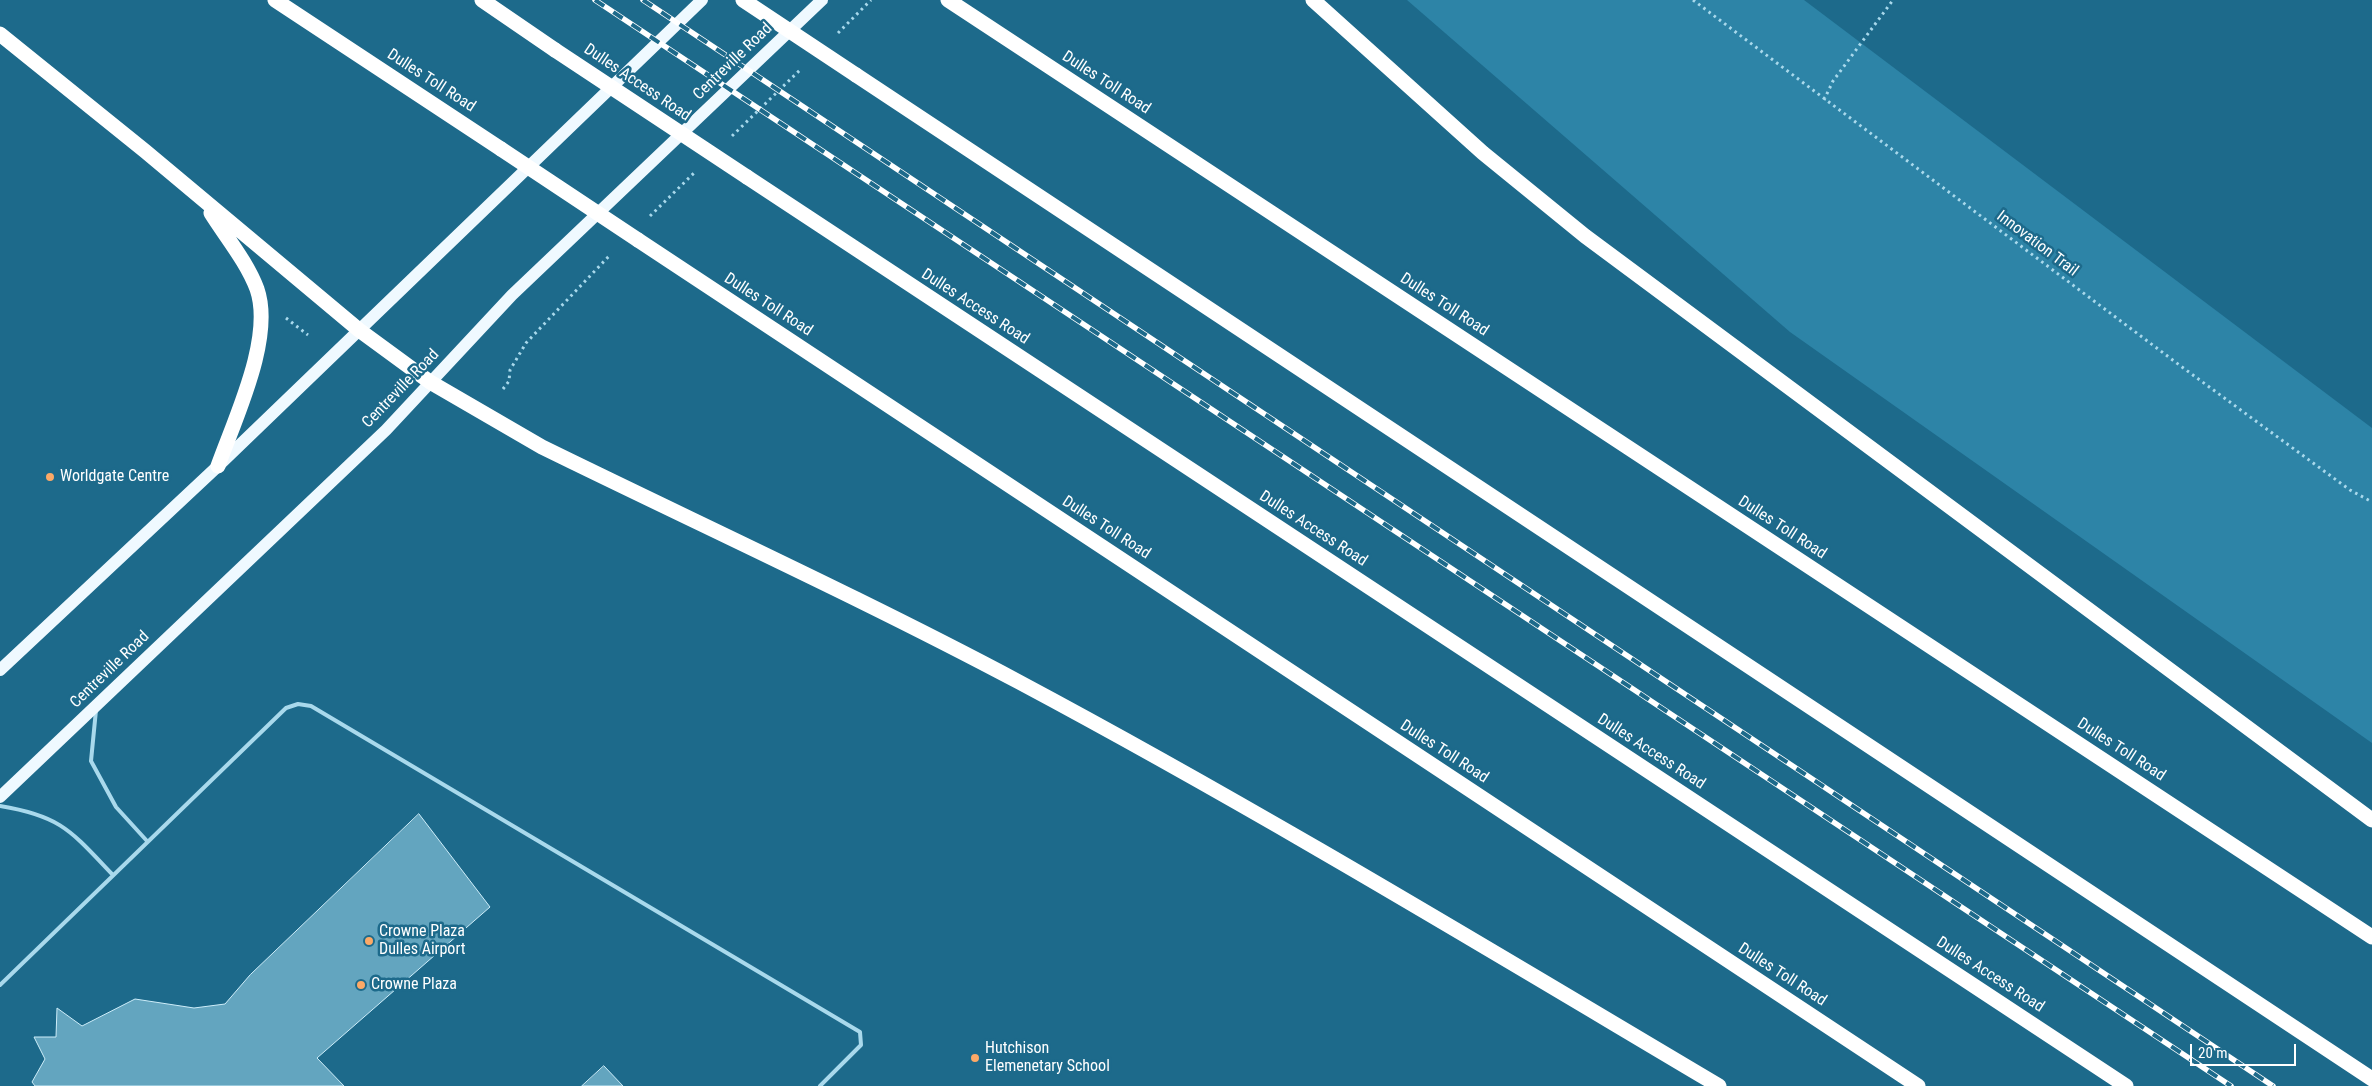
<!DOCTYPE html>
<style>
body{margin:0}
#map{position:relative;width:2372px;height:1086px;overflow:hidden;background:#1d6a8b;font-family:"Roboto Condensed",sans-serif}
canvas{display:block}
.scale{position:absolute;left:2190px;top:1044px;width:106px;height:22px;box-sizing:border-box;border:2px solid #fff;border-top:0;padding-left:6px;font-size:15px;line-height:18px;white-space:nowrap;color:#fff;-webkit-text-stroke:4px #1d6a8b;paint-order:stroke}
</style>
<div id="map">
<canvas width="2372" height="1086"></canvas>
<div class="scale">20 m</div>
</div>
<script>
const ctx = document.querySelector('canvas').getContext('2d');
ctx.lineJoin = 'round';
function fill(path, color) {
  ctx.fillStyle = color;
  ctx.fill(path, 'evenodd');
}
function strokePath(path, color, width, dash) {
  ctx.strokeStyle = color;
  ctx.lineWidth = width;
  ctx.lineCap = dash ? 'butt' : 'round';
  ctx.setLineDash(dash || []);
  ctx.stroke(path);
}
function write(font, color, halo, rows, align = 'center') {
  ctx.font = font + ' "Roboto Condensed",sans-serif';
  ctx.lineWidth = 5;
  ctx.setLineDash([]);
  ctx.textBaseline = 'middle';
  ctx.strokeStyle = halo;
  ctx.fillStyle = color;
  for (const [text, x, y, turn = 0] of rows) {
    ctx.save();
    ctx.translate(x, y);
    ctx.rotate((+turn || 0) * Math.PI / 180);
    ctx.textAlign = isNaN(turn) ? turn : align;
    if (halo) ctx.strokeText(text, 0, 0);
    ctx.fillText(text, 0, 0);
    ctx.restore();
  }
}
const green = new Path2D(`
 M1407 0H1804L2372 428V743L1790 332Z`);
const building = new Path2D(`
 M419 814 490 907 317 1058 344 1086H35L32 1082 45 1059 34 1037H56L57 1008 82 1026 135 999 194 1008 225 1004 250 975Z
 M604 1066 623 1086H582Z`);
const path = new Path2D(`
 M1693 0 2182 367 2350 490 2372 502
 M838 33 871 0
 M1824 100 1833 81 1893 0
 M732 136 801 69
 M650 216 694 173
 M286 318 308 335
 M503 389 509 381 510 370 526 343 611 254`);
const service = new Path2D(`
 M96 710 91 761 116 807 147 841
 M0 806C61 816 71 831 112 874
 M0 985 286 708 298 704 311 706 860 1032 861 1045 820 1086`);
const primary = new Path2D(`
 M0 670 218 466 702 0
 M0 797 386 430 512 295 822 0`);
const motorway = new Path2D(`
 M275 0 501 149
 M482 0 555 50
 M948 0 2372 937
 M1313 0 1483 153 1585 236 2372 820
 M0 34 145 151 359 330 430 382 542 447C701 525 863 599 1019 682 1257 809 1488 949 1719 1086
 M856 75 2372 1079
 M747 177 2126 1086
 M211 213C226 237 247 262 257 289 274 338 235 418 218 466
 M638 240 1918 1086`);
const rail = new Path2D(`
 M595 0 2231 1086
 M643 0 2273 1086`);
const motorwayBridge = new Path2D(`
 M743 0 856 75
 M555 50 747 177
 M501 149 638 240`);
const markers = [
 [50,477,5,"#fca967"],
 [369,941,5,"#fca967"],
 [361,985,5,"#fca967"],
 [975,1058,5,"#fca967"]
];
const streetNames = [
 ["Centreville Road",733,62,-44],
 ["Dulles Toll Road",431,81,33],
 ["Dulles Access Road",637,83,34],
 ["Dulles Toll Road",1106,83,33],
 ["Innovation Trail",2037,244,37],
 ["Dulles Toll Road",768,305,33],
 ["Dulles Toll Road",1444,305,33],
 ["Dulles Access Road",975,307,33],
 ["Centreville Road",401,389,-46],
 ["Dulles Toll Road",1106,528,33],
 ["Dulles Toll Road",1782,528,33],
 ["Dulles Access Road",1313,529,33],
 ["Centreville Road",110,670,-44],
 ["Dulles Toll Road",2121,750,33],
 ["Dulles Toll Road",1444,752,33],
 ["Dulles Access Road",1651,752,33],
 ["Dulles Toll Road",1782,975,33],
 ["Dulles Access Road",1990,975,33]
];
const poiNames = [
 ["Worldgate Centre",60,477],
 ["Crowne Plaza",379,932],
 ["Dulles Airport",379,950],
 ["Crowne Plaza",371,985],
 ["Hutchison",985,1049],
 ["Elemenetary School",985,1067]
];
fill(green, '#2d84a7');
fill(building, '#63a5bf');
strokePath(building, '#ceedf9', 1);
strokePath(path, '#a9d9ec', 3, [2.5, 4]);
strokePath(service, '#a9d9ec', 4);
strokePath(primary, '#eff9ff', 12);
strokePath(motorway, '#fff', 15);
strokePath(rail, '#fff', 5.5);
strokePath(rail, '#1d6a8b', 4, [11]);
strokePath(motorwayBridge, '#fff', 15);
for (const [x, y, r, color] of markers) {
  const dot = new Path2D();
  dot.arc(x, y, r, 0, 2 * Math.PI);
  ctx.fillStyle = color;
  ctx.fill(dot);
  strokePath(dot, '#1d6a8b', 2);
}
write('16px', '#fff', '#1d6a8b', streetNames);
write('16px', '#fff', '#1d6a8b', poiNames, 'left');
</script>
